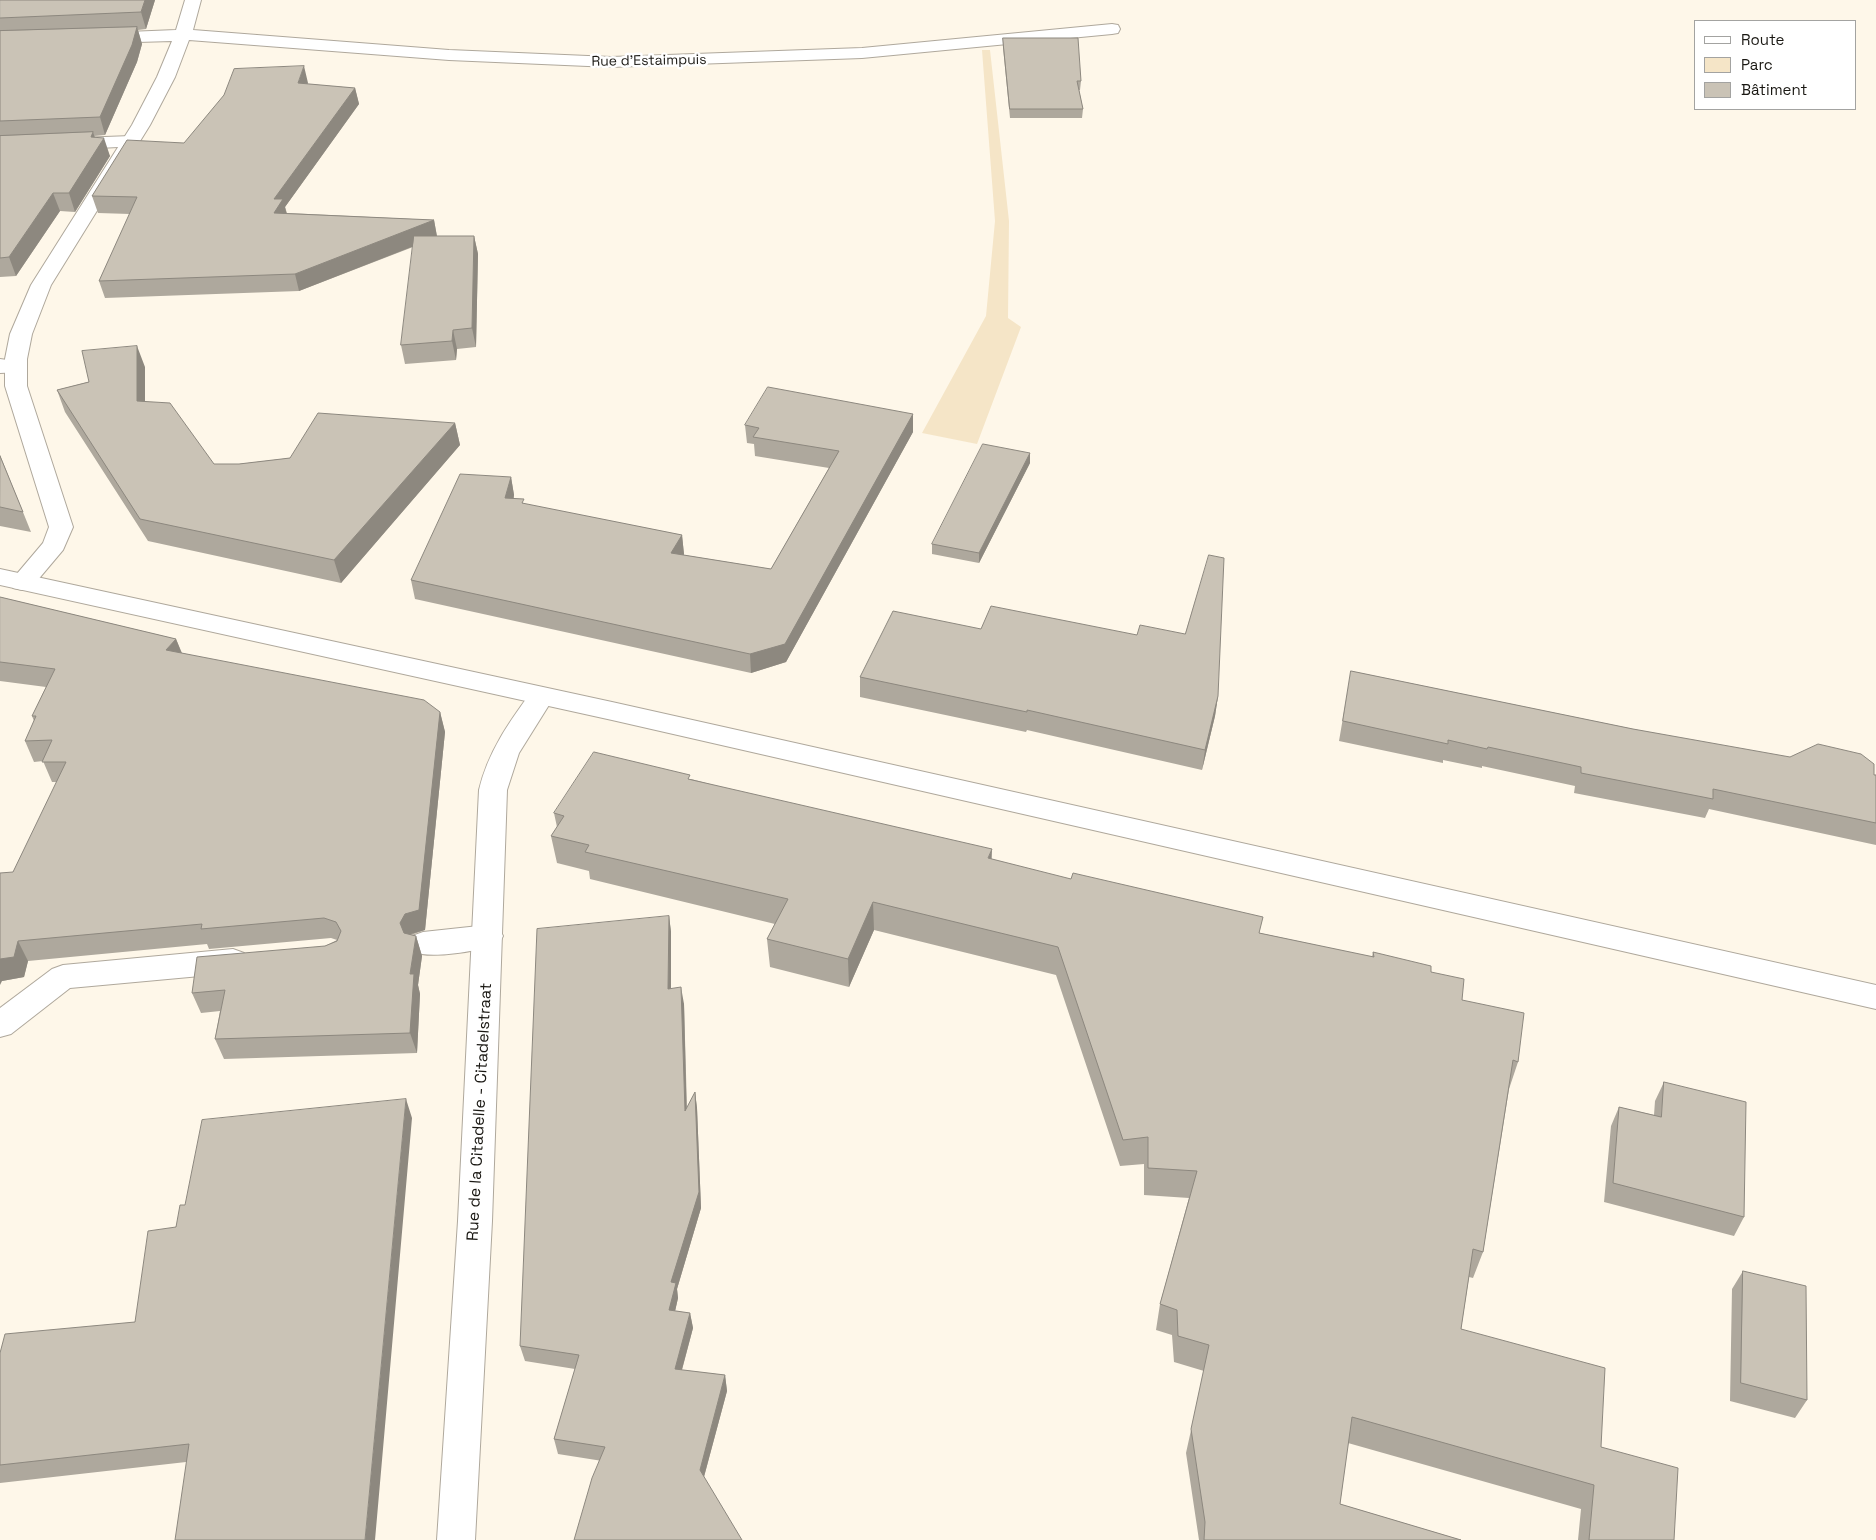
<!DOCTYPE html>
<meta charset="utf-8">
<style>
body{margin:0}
#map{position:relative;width:1876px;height:1540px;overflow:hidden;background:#fef7e9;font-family:"Space Grotesk",sans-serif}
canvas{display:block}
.legend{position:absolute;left:1694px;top:20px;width:162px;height:90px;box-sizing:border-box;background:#fff;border:1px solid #a3a3a1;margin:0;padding:6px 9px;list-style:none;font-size:15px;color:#1a1813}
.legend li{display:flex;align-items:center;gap:10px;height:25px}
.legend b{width:25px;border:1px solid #a3a3a1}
</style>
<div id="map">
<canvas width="1876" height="1540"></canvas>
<ul class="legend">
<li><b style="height:6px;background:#fff"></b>Route</li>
<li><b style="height:14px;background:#f5e5c7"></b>Parc</li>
<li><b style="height:14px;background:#cac3b6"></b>Bâtiment</li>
</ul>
</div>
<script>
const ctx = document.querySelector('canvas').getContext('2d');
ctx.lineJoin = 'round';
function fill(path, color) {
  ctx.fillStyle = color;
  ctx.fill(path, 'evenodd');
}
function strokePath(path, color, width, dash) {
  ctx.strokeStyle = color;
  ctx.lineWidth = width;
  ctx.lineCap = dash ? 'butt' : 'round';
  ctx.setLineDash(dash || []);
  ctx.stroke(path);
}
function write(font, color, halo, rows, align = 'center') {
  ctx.font = font + ' "Space Grotesk",sans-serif';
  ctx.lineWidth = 5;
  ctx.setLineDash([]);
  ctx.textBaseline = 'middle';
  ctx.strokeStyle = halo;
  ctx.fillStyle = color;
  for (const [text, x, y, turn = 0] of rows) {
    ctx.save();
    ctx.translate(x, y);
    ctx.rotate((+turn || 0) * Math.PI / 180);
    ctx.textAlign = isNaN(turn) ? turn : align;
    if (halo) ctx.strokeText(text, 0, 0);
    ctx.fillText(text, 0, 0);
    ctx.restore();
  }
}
const green = new Path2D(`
 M982 50H990L1009 221 1008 318 1021 327 977 444 922 433 986 316 995 221Z`);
const service = new Path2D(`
 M131 136 138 138 140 142 138 146 0 153V141Z
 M0 359 22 362 25 367 22 372 0 373Z
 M488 925 499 928 503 936 499 944C478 951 433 959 412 952L408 944 412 936 423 932Z
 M233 949 244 953 248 961 244 969 233 973 70 988 11 1034 0 1037V1008L52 969 63 965Z`);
const minor = new Path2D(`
 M185 0H201L193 30 449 50 611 57 862 48 1112 24 1118 25 1120 29 1118 33 1112 34 862 58 611 67 449 60 189 40 175 77 150 125 51 285 32 334 27 359V386L73 527 63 550 31 588 22 590 13 588 10 582 43 543 49 527 5 386V359L10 334 31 285 132 125 157 77 172 41 103 43 97 42 94 38 97 34 103 33 176 30Z`);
const tertiary = new Path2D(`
 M541 688 550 691 554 697 519 753 507 790 492 1221 475 1540H437L458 1221 479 790C488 752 509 722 532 691Z`);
const secondary = new Path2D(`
 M0 569 612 702 1876 985V1009L612 720 0 585Z`);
const wall = new Path2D(`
 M0 0H155L146 29 138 30 142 44 137 62 105 135 94 136 95 137 110 156 75 212 60 211 16 276 0 277Z
 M1003 38 1081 81 1080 90H1079L1083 109 1082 118H1010L1003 47Z
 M308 83 307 84 355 88 359 104 285 207 287 213 434 220 437 236H474L478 254 476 347 457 349 456 360 405 364 401 345 413 247 299 291 105 298 99 281 130 214 98 213 92 196 184 143Z
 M145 367V401L214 464H239L290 458 455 423 460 445 341 583 148 541 65 412 57 390Z
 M913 414V432L786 662 751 673 415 599 411 580 511 477 514 495V498L525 504 682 535 684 555 771 569 829 468 755 456 754 444 747 443 745 425Z
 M1030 453V463L979 563 932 554V544Z
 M0 455 31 532 0 526Z
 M0 597 176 639 182 653 440 712 445 732 425 930 411 935 416 936 422 956 418 985 420 994 417 1053 224 1059 215 1039 220 1011 201 1013 192 993 325 946 337 940 331 938 209 949 207 944 28 961 24 977 2 981 13 872 57 782H52L43 761 34 762 25 741 34 721 32 716 46 687 0 681Z
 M981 629 1218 696 1215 716 1202 770 1027 730 1026 732 860 697V677Z
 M1351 671 1633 729 1876 775V845L1709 809 1705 818 1574 793 1575 786 1482 766V768L1443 760V763L1339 741Z
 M691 779 991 859 1260 933 1372 957 1373 952 1431 972 1462 1000 1518 1062 1509 1089 1483 1252 1473 1278 1469 1277 1461 1329 1601 1447 1674 1540H1578L1581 1509 1348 1443 1340 1504 1461 1540H1199L1186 1453 1204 1371 1174 1362 1172 1335 1156 1330 1160 1304 1189 1198 1144 1195V1164L1120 1166 1056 975 874 930 849 987 770 967 767 939 775 924 590 879 589 871 557 863 551 836 557 827 554 813Z
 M669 916 671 932V988L684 1004 687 1108 695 1092 697 1108 701 1208 677 1289 678 1298 675 1311 690 1313 693 1328 682 1370 725 1375 727 1391 704 1477 558 1454 554 1439 575 1369 525 1361 520 1346Z
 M1664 1082 1744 1217 1734 1236 1604 1202 1611 1126 1619 1107 1654 1115 1655 1101Z
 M412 1118 186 1462 0 1483V1353L135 1322 185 1205Z
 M1743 1271 1807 1400 1795 1418 1730 1401 1732 1289Z`);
const shadedWall = new Path2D(`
 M145 0H155L146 29 141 12Z
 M137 27 142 44 137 62 105 135 100 117Z
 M304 66 308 83 302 100 298 83Z
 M355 88 359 104 285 207 287 216 274 213V199Z
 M93 132 98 147 104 138 110 156 75 212 69 193Z
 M53 193 60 211 16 276 9 257Z
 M434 220 437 237 299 291 295 274Z
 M474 236 478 254 476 347 472 328Z
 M453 330 457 349 456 360 452 341Z
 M137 346 145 367V422L137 401Z
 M913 414V432L786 662 751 673 750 654Z
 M455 423 460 445 341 583 334 560Z
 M1030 453V463L979 563V553Z
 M511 477 514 495 509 517 505 498Z
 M682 535 684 554 674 572 671 553Z
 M176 639 184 659 166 650Z
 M1218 696 1215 716 1202 770 1205 750Z
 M440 712 445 732 425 930 411 934 406 943 400 923Z
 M992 849 991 877 988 858Z
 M873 902 874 930 849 987 848 959Z
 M669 916 671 932V1005L668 989Z
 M416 936 422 956 418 985 420 994 417 1053 410 1033V974Z
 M18 941 28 961 24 977 2 981 0 985V959Z
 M681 987 684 1004 687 1128 685 1111Z
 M695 1092 697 1108 701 1208 677 1289 678 1298 672 1325 669 1310 671 1282Z
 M406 1099 412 1118 375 1540H365Z
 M690 1313 693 1328 678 1384 675 1369Z
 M725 1375 727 1391 702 1484 700 1470Z`);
const building = new Path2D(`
 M0 0H145L141 12 0 18Z
 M137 27 132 45 100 117 0 121V31Z
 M1003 38H1078L1081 81H1077L1083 109H1010Z
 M304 66 298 83 355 88 274 199H283L274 213 434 220 295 274 99 281 137 197 92 196 127 140 184 143 224 95 234 69Z
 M93 132 91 137 104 138 69 193H53L9 257 0 258V136Z
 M414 236H474L472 328 453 330 452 341 401 345Z
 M137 346V401L170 403 214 464H239L290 458 318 413 455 423 334 560 140 519 57 390 89 382 82 351Z
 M768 387 913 414 785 644 750 654 411 580 460 474 511 477 505 498 524 499 522 503 682 535 671 553 771 569 839 451 753 437 759 428 745 425Z
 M983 444 1030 453 979 553 932 544Z
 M0 456 23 512 0 507Z
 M1209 555 1224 558 1218 696 1205 750 1027 710V712L860 677 893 611 981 629 991 606 1137 635 1140 625 1185 634Z
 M0 597 176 639 166 650 424 700 440 712 419 910 405 914 400 923 404 933 416 936 410 974H414L410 1033 215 1039 225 990 192 993 197 957 325 946 337 941 341 931 336 922 324 918 201 929 202 924 18 941 14 957 0 959V873L13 872 66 762H42L52 740 25 741 36 716H32L55 669 0 662Z
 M1351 671 1633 729 1790 757 1818 744 1861 754 1874 764V775H1876V823L1713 789V799L1581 773V767L1488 747 1487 749 1448 740V744L1343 721Z
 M594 752 690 775 688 779 992 849 988 858 1071 879 1073 873 1263 917 1259 933 1374 957 1373 952 1431 966V972L1464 979 1462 1000 1524 1013 1518 1062 1513 1060 1483 1252 1473 1249 1461 1329 1605 1368 1601 1447 1678 1468 1674 1540H1589L1594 1485 1352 1417 1340 1504 1461 1540H1204L1205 1522 1191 1429 1209 1345 1178 1336 1177 1310 1160 1304 1197 1171 1148 1168V1137L1123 1140 1058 947 873 902 848 959 767 939 788 899 585 852 589 845 551 836 564 816 554 813Z
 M669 916 668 989 681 987 685 1111 695 1092 699 1192 671 1282 676 1283 669 1310 690 1313 675 1369 725 1375 700 1470 742 1540H574L592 1478 605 1447 554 1439 579 1355 520 1346 537 929Z
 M1664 1082 1746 1102 1744 1217 1613 1183 1619 1107 1661 1117Z
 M406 1099 365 1540H175L189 1444 0 1465V1353L5 1334 135 1322 148 1231 176 1227 180 1205H185L202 1120Z
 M1743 1271 1806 1286 1807 1400 1741 1383Z`);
const farStreetnames = [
 ["Rue d'Estaimpuis",649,61,-1]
];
const streetNames = [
 ["Rue de la Citadelle - Citadelstraat",480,1112,-87]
];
fill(green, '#f5e5c7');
strokePath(service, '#afa89c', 2);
strokePath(minor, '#afa89c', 2);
strokePath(tertiary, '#afa89c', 2);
strokePath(secondary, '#afa89c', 2);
fill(service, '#fff');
fill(minor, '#fff');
fill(tertiary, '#fff');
fill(secondary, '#fff');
fill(wall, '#aea89d');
fill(shadedWall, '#8d887f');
fill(building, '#cac3b6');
strokePath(building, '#8d887f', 1);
write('14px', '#1a1813', '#fff', farStreetnames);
write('16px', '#1a1813', '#fff', streetNames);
</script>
